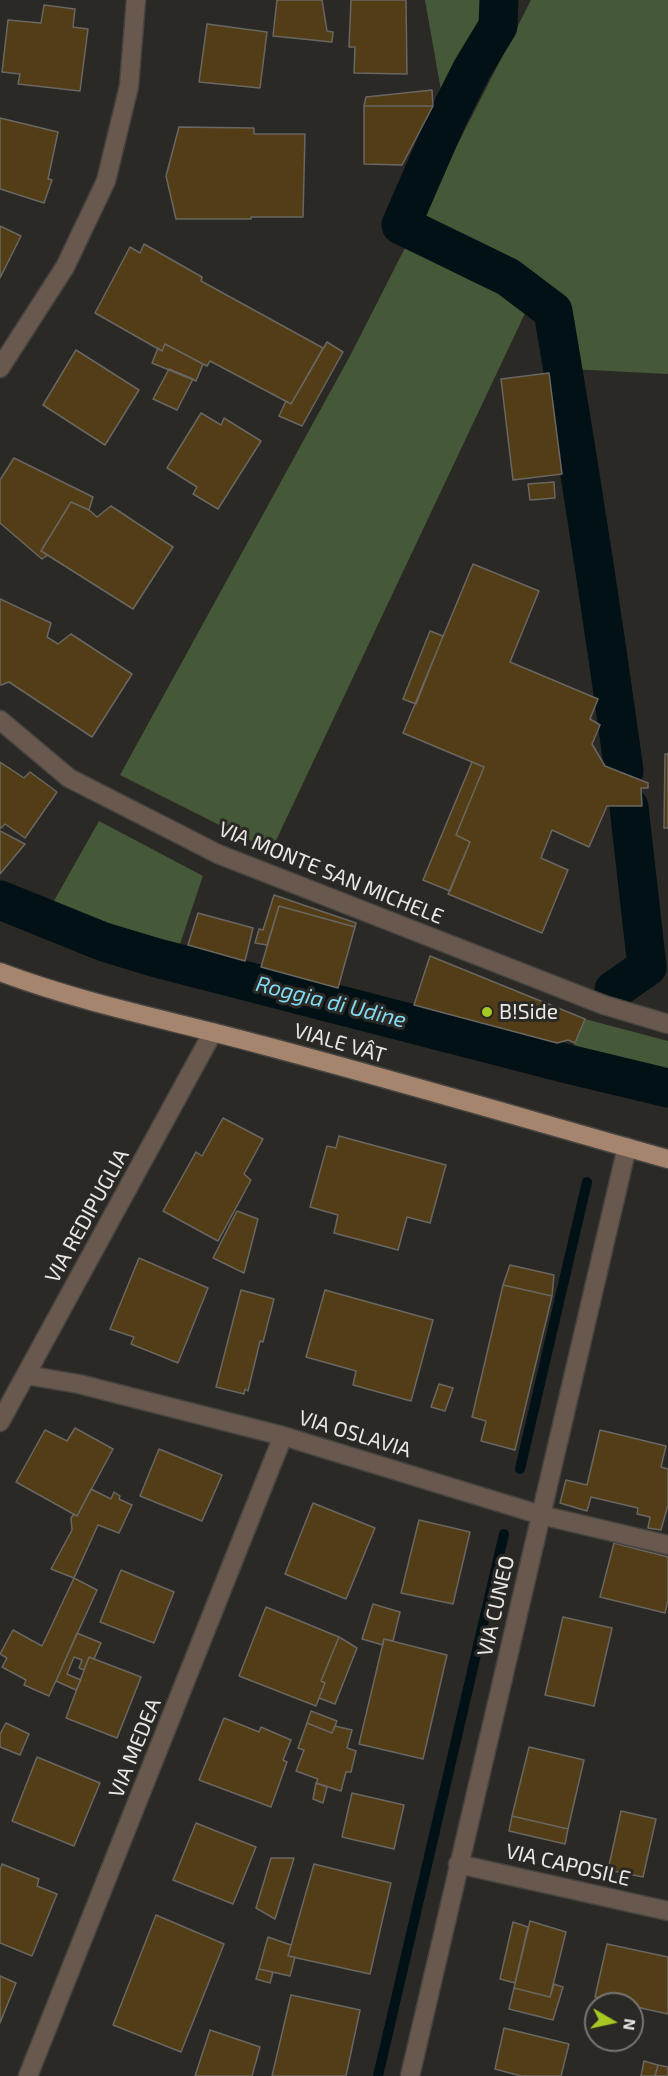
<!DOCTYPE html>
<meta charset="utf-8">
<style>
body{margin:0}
#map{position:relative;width:668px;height:2076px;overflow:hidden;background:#2b2925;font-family:"Exo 2",sans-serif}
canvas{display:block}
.north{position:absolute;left:584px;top:1992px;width:60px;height:60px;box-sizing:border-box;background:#2b2925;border:2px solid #777572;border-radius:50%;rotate:99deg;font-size:16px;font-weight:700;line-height:24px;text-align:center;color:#e9e8e5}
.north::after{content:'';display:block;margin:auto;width:21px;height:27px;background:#a5c822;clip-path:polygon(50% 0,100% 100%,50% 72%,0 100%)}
</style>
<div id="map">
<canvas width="668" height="2076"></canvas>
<div class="north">N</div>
</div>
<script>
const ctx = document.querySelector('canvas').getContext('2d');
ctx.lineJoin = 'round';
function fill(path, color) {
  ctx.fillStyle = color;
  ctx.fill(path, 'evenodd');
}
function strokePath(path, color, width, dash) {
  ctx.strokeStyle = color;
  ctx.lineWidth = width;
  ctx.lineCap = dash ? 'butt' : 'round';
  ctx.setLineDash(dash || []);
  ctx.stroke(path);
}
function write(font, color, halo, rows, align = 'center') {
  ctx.font = font + ' "Exo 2",sans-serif';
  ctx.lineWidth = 6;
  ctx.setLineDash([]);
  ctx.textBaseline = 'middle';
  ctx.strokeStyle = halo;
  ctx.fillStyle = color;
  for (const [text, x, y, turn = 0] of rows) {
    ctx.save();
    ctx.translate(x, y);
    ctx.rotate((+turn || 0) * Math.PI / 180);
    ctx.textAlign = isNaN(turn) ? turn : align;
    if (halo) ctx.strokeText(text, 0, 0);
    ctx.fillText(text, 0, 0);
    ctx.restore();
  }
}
const green = new Path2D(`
 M425 0H493L492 25 445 113Z
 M531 0H668V374L570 369 558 303 537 288 271 851 120 775 351 354Z
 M99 821 203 876 178 950 50 908Z
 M585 1019 668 1041V1074L573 1047Z`);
const stream = new Path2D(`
 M593 1084 594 1070
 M520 1469 587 1182
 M378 2076 504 1534`);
const canal = new Path2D(`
 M499 0 498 26 472 69 448 117 401 225 508 277 553 311C579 464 603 618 624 771
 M0 900 104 942 157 958 568 1064 668 1088
 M614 990 647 967 629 807`);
const building = new Path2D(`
 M277 0H322L327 31 333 32 332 42 273 36Z
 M351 0H406L407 74 354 73 355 47H349Z
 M44 5 75 9 73 27 88 29 80 91 18 84 20 74 2 72 8 20 41 23Z
 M207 24 267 32 260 88 199 82Z
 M432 90 433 106H364L366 97Z
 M364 106H433L402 165 364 164Z
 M0 118 58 132 48 179 52 180 44 203 0 189Z
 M179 127 254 128V134H305L303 217H251V219H176L166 176Z
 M0 226 21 236 0 278Z
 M144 244 202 277 201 281 323 348 291 404 210 361 207 366 165 344 162 351 95 313 130 247 140 253Z
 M327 342 343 352 302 426 279 416 286 401 291 404Z
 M165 344 203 364 196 381 152 363 158 348 162 351Z
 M76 350 139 390 105 445 43 405Z
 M169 369 193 379 177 410 153 399Z
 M549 373 562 474 513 480 501 379Z
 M201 413 221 425 224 418 261 441 218 509 193 494 197 487 167 468Z
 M14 458 93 497 89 510 71 502 41 551 48 555 42 559 0 523V480Z
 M554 482 555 498 530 500 528 484Z
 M71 502 89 510 97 517 111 506 173 547 133 609 41 551Z
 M473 564 539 591 510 662 598 699 590 719 600 725 592 744 605 766 648 783V788H641L642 806H607L589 847 552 830 541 858 568 870 542 933 448 894 470 842 456 835 484 767 403 733Z
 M0 599 51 623 47 637 58 644 71 634 132 674 92 737 9 682 1 685 0 684Z
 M430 631 443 636 416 704 403 699Z
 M665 754H668V828H664Z
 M0 762 24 778 30 772 57 792 25 838 5 824 0 829Z
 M472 762 484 767 456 835 470 842 450 891 423 880Z
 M0 831 25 844 0 874Z
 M274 895 356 923 355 927 279 906 267 945 255 943 259 929 263 930Z
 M279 906 355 927 338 988 261 967Z
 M198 913 253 928 245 961 188 945Z
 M430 956 585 1019 575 1043 568 1040 557 1043 414 1005Z
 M223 1118 263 1139 244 1174 251 1180 218 1241 163 1211 196 1152 202 1156Z
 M339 1136 446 1165 430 1223 407 1217 398 1250 334 1233 338 1215 310 1207 327 1146 336 1148Z
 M237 1211 258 1219 244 1273 213 1258Z
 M139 1258 208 1288 178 1363 131 1344 134 1337 110 1329Z
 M510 1265 554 1275 552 1296 503 1285Z
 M503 1285 552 1296 515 1450 481 1441 486 1421 472 1417Z
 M241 1290 274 1299 263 1342 260 1341 248 1391 245 1389 244 1394 216 1387Z
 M325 1290 433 1320 411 1401 353 1385 356 1371 306 1357Z
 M439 1384 453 1388 445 1411 431 1407Z
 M75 1428 113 1449 77 1516 16 1482 45 1430 67 1441Z
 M600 1430 666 1446 661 1467 668 1469V1505L661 1530 648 1528 650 1517 637 1514 638 1508 591 1497 587 1511 560 1503 566 1480 587 1485Z
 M159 1449 222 1475 202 1521 140 1496Z
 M91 1489 111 1499 114 1492 120 1496 119 1499 132 1505 119 1533 98 1525 74 1578 51 1569 72 1530 71 1518 74 1514 77 1516Z
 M313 1503 375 1528 346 1599 285 1574Z
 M419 1520 470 1532 453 1604 401 1593Z
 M614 1543 668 1557V1600L665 1613 600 1597Z
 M121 1570 174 1592 154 1643 100 1622Z
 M74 1578 97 1590 49 1696 24 1685 26 1680 2 1667 7 1658 0 1654 13 1630 42 1646Z
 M373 1604 400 1612 393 1641 384 1639 383 1645 362 1639Z
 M266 1607 339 1637 321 1681 325 1683 316 1706 239 1676Z
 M563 1617 612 1628 594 1706 545 1695Z
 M77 1633 101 1643 94 1659 89 1657 84 1670 79 1668 82 1660 74 1657 67 1674 81 1680 76 1690 56 1681Z
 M339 1637 357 1648 335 1704 319 1698 325 1683 321 1681Z
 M384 1639 447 1655 423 1759 359 1744Z
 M89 1657 141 1677 117 1738 66 1718Z
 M311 1711 337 1721 332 1733 307 1723Z
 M224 1718 259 1732 261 1727 291 1740 283 1760 287 1762 271 1807 199 1780Z
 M6 1723 29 1734 20 1755 0 1747V1734Z
 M307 1723 332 1733 335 1726 352 1730 347 1748 356 1751 351 1772H346L341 1791 316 1783 318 1779 296 1771 304 1750 298 1748Z
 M529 1747 584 1760 568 1829 512 1816Z
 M37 1757 100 1783 74 1846 12 1821Z
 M316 1783 327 1787 323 1803 313 1799Z
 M352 1793 404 1805 394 1849 342 1837Z
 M621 1811 656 1819 643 1877 608 1870Z
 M512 1816 568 1829 565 1844 509 1831Z
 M196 1823 256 1847 233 1904 173 1880Z
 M271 1858H294L275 1919 256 1908Z
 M2 1864 39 1879 37 1886 57 1894 32 1956 0 1943V1870Z
 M314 1864 391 1883 370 1974 288 1956Z
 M156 1915 224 1944 181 2052 113 2025Z
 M530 1921 566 1932 550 1997 514 1988Z
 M513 1922 528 1927 515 1983 500 1979Z
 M268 1937 291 1945 288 1956 295 1957 290 1976 259 1969Z
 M607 1944 668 1957V2014L632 2006V2004L595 1997Z
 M259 1969 273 1972 270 1983 256 1979Z
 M0 1976 16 1983 0 2023Z
 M554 1984 563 1987 553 2020 509 2009 514 1988 550 1997Z
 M291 1995 360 2010 346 2076H272Z
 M504 2028 569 2044 561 2076H521L495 2069Z
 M210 2030 260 2047 252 2076H195Z
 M644 2061 658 2065 655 2076H641Z
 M658 2065 668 2067V2076H655Z`);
const minor = new Path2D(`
 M0 368 65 267 106 181 129 86 136 0
 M0 720 69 778 218 854 604 1005 668 1024
 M26 1375 79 1384 283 1436 541 1515 668 1545
 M0 1422 213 1032
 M458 1864 668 1911
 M28 2076 283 1436
 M410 2076 627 1147`);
const major = new Path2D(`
 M0 972C85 1004 174 1021 262 1045 398 1081 533 1121 668 1159`);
const markers = [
 [487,1012,6,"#a5c822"]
];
const streetNames = [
 ["VIA MONTE SAN MICHELE",331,873,22],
 ["VIALE VÂT",340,1043,16],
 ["VIA REDIPUGLIA",87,1216,-61],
 ["VIA OSLAVIA",355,1434,17],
 ["VIA CUNEO",496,1606,-77],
 ["VIA MEDEA",135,1748,-68],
 ["VIA CAPOSILE",568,1865,13]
];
const poiNames = [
 ["B!Side",499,1012]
];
const waterNames = [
 ["Roggia di Udine",331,1002,14]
];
fill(green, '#455838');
strokePath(stream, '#021115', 10);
strokePath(canal, '#021115', 39);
fill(building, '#533d16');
strokePath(building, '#696762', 1.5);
strokePath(minor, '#464440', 21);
strokePath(major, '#464440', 21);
strokePath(minor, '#68584d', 18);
strokePath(major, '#a6856e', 18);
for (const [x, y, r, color] of markers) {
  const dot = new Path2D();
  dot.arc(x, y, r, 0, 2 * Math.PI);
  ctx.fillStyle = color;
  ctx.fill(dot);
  strokePath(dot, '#2b2925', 2);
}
write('21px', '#e9e8e5', '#2b2925', streetNames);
write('21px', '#e9e8e5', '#2b2925', poiNames, 'left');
write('italic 22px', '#81dbf3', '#2b2925', waterNames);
</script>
